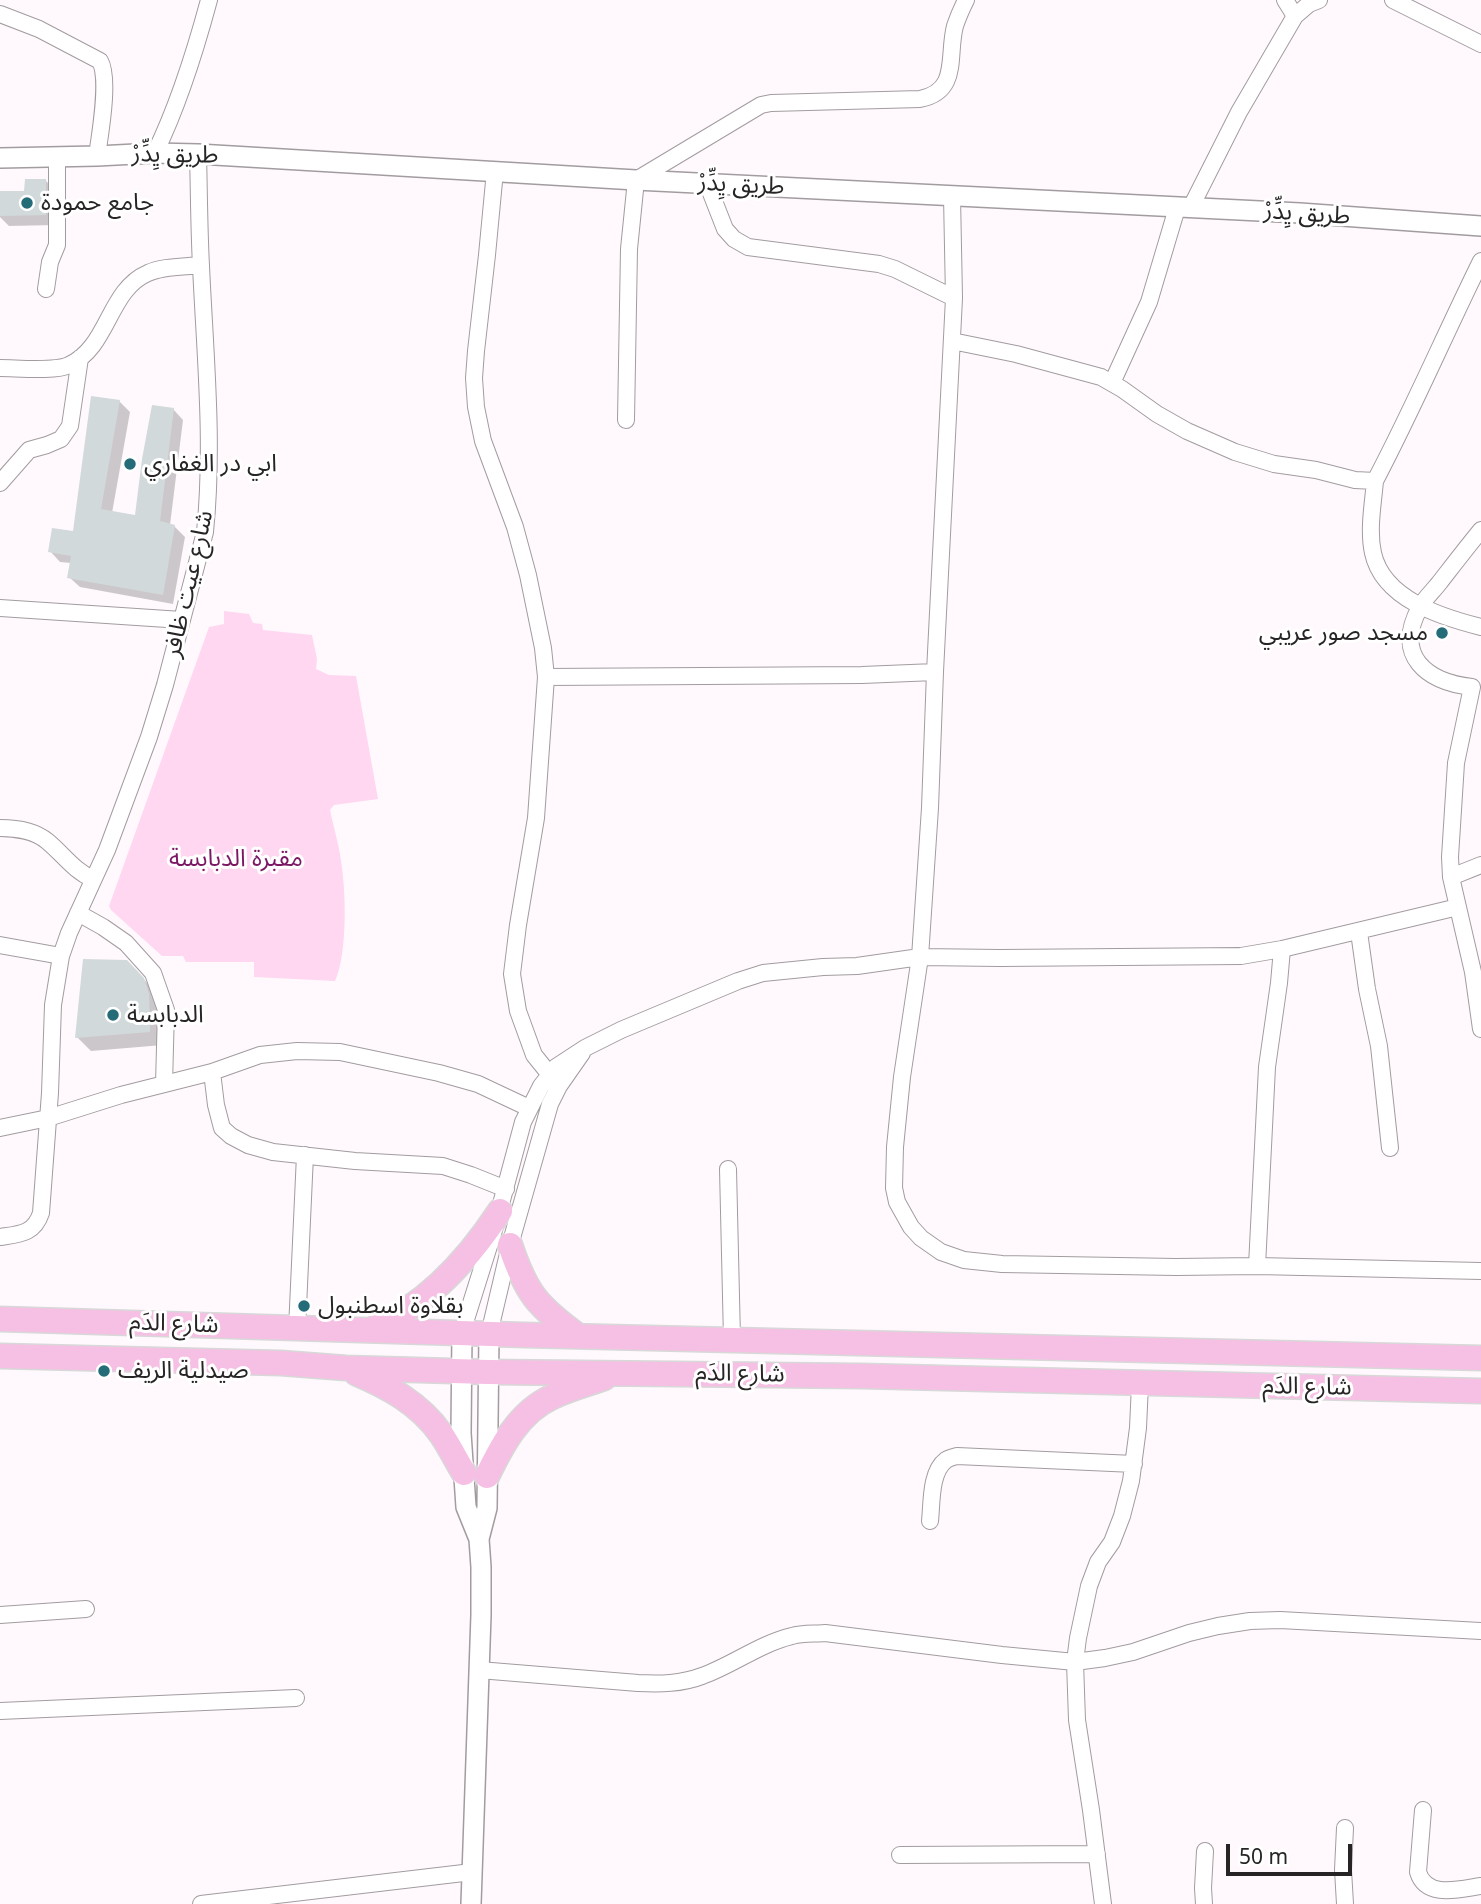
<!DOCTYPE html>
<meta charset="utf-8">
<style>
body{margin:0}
#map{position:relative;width:1481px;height:1904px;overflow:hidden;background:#fff9fd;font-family:"Noto Sans",sans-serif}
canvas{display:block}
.scale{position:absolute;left:1226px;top:1844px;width:126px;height:32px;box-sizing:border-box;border:4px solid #272426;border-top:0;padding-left:9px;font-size:21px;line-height:24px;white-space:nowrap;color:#272426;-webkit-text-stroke:5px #fff;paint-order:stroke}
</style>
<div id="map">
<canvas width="1481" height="1904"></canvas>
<div class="scale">50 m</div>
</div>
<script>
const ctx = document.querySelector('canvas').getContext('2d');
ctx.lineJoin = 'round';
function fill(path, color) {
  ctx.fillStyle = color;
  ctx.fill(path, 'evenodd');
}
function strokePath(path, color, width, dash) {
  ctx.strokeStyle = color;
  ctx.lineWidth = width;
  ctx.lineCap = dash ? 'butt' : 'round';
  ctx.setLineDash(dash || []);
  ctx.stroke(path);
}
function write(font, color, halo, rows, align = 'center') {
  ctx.font = font + ' "Noto Sans","Noto Sans Arabic",sans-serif';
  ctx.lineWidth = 6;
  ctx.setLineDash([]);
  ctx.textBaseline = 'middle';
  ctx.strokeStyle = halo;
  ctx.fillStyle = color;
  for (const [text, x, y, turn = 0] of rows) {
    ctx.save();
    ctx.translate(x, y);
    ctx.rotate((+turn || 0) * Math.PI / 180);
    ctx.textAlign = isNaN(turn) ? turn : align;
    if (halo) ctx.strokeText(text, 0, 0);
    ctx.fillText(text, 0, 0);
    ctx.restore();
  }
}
const green = new Path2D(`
 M224 611 249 614 253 623 262 624 263 630 312 635 317 659 316 669 329 675 356 676 378 799 334 805 330 810C334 829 340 848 342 868 346 898 347 955 335 981L254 977V962H186L183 956H162L111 910 109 906 209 627 224 624Z`);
const shadow = new Path2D(`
 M46 181 56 191V225L9 226 0 217V193H26Z
 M119 401 130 412 112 513 136 517 173 409 183 420 170 525 174 526 185 537 173 604 80 587 69 577 71 563 60 562 50 551 75 533Z
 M141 976 157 994 163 1045 91 1051 77 1037Z`);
const building = new Path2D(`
 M25 179H46V215L0 216V191H24Z
 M91 396 120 400 101 509 135 515 142 459 152 405 174 408 160 521 175 525 163 595 67 578 71 556 48 552 52 528 73 531Z
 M83 959 127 960 144 978 149 994 150 1032 75 1038Z`);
const minor = new Path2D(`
 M1285 0 1295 16
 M1393 0 1481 44
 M0 14 39 29 100 61C110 79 100 134 97 156
 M155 153C179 104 195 52 209 0
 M495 171 487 255 476 351 474 378 476 407 483 441 515 527 528 575 543 648 546 677 536 818 518 925 512 974 518 1011 534 1055 559 1086
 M707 183 725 229 734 239 748 247 879 264 895 269 954 298
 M1191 207 1239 112 1295 16 1309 4 1319 0
 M46 289 50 262 57 245V157
 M952 341 1016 354 1101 377 1122 389 1157 414 1187 431 1235 452 1274 464 1316 470 1355 480 1375 481C1413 409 1445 334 1481 261
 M0 368C17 368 55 372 69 365 109 347 108 290 148 273 163 266 184 267 201 265
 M1112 383 1149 302 1177 208
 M626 420 629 249 636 180 761 105 771 103 920 99C960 91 947 56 955 26 958 17 962 8 966 0
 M1375 481C1373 504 1368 530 1373 553 1383 599 1441 617 1481 627
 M0 483 29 450 47 445 61 439 70 426 80 358
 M1481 530C1467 547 1454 564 1440 582 1434 590 1425 598 1420 607 1393 656 1427 682 1472 687L1456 763 1450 857 1451 877 1473 972 1481 1029
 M0 608 182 620
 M546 677 862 675 935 672
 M0 828C15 828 35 831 47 841 63 854 74 871 93 879
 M1451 877 1481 865
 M1458 907 1282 949 1241 956 1000 958 920 957 902 1077 895 1147 894 1188 897 1202 911 1227 921 1238 941 1252 964 1260 1002 1264 1176 1267 1257 1266 1481 1271
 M78 913 103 927 126 943 153 973 166 1010 164 1084
 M1359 932 1367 989 1379 1046 1390 1148
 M0 945 61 956
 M212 1072 216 1105 222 1128 231 1136 248 1145 273 1152 355 1161 443 1166 471 1175 506 1189
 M0 1128 48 1118 121 1095 212 1072 260 1055 297 1051 340 1052 439 1073 478 1084 529 1108
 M728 1169 732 1339
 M0 1237C20 1234 34 1234 41 1213L50 1093 53 1005 61 956 69 933 107 850 149 737 165 685 205 532C214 443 205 354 201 266 199 228 199 191 198 154
 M1257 1266 1267 1067 1279 983 1282 949
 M297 1329 305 1155
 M462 1332 494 1230 523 1122 541 1086 556 1067 585 1048 621 1030 738 981 763 973 823 967 857 966 920 957 930 808 935 672 954 298 952 196
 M489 1334 510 1245 550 1104 559 1086 582 1053
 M930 1521C932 1503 930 1472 946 1460 949 1458 953 1457 957 1456L1134 1464
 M0 1615 86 1609
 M479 1670 638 1683C660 1684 681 1684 702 1676 733 1665 759 1644 792 1636 802 1633 814 1634 825 1633L1002 1655 1075 1662 1105 1658 1133 1652 1189 1633 1218 1626 1250 1621 1280 1620 1481 1631
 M0 1711 296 1698
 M1423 1810 1418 1872C1426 1899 1460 1889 1481 1886
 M900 1855 1097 1854
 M201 1904 472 1872
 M1103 1904 1091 1810 1077 1720 1075 1662 1078 1638 1089 1586 1098 1562 1112 1542 1122 1516 1131 1481 1138 1428 1140 1384
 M1204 1904 1203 1888 1205 1851
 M1345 1904 1343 1870 1345 1828`);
const tertiary = new Path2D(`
 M0 158 97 156 155 153 198 154 636 180 1300 213 1481 226
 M462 1332 461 1433 466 1507 479 1539 481 1567V1615L471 1904
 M479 1539 487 1508 489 1334`);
const primary = new Path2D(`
 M510 1245C526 1293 537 1306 578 1336
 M0 1319 524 1335 1481 1358
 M371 1330C425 1306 468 1260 500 1211
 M0 1356 281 1363 346 1368 488 1372 861 1376 1481 1391
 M356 1373C389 1387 420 1404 441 1434 450 1447 456 1460 464 1473
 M487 1476C502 1445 519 1412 552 1397 568 1389 587 1384 604 1378`);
const markers = [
 [27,203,7,"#256c79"],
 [130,464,7,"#256c79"],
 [1442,633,7,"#256c79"],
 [113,1015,7,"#256c79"],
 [304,1306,7,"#256c79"],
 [104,1371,7,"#256c79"]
];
const streetNames = [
 ["طريق يِدِّرْ",175,155,1],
 ["طريق يِدِّرْ",741,185,3],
 ["طريق يِدِّرْ",1307,214,4],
 ["شارع عيت ظافر",189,584,-77],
 ["شارع الدَم",174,1324,2],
 ["شارع الدَم",740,1374,1],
 ["شارع الدَم",1307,1387,1]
];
const poiNames = [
 ["جامع حمودة",41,203],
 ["ابي در الغفاري",144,464],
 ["مسجد صور عريبي",1428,633,"right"],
 ["الدبابسة",127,1015],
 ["بقلاوة اسطنبول",318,1306],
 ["صيدلية الريف",118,1371]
];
const parkNames = [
 ["مقبرة الدبابسة",236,859]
];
fill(green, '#ffd7f0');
fill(shadow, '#0003');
fill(building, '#d1d9db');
strokePath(minor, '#a29ca0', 18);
strokePath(tertiary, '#a29ca0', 22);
strokePath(primary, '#d8d8d8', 27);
strokePath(minor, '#fff', 16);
strokePath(tertiary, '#fff', 19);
strokePath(primary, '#f5c0e3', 24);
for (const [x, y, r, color] of markers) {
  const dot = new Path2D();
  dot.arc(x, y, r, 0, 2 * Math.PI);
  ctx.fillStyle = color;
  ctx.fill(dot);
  strokePath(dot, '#fff', 2.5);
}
write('24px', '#272426', '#fff', streetNames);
write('24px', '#272426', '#fff', poiNames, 'left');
write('24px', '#7c1863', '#fff', parkNames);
</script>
